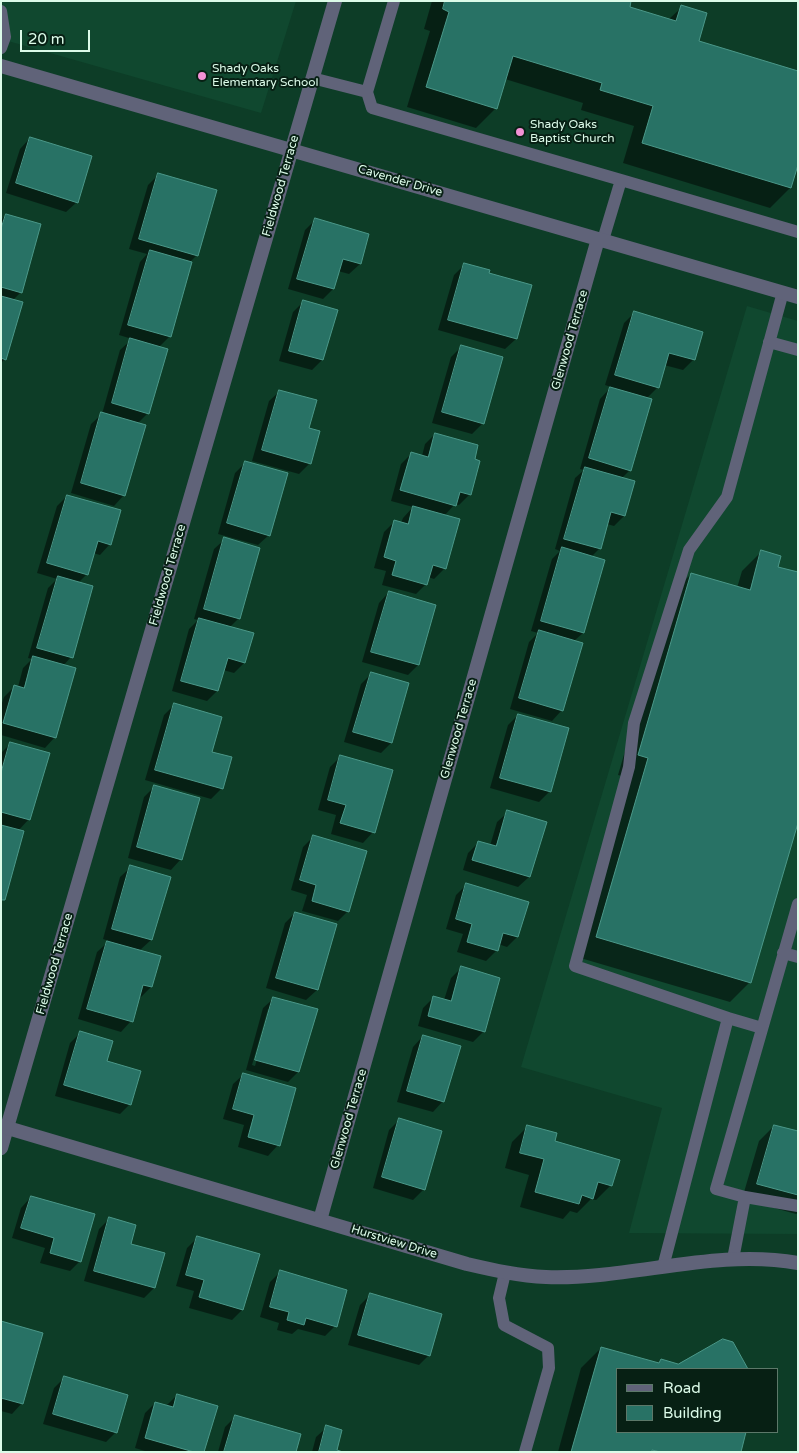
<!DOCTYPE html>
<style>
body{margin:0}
#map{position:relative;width:799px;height:1453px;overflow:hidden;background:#0d3d27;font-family:"Varela Round",sans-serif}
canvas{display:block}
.frame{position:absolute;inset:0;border:2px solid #dcfbe9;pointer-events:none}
.legend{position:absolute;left:616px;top:1368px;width:162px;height:65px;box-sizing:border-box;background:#072014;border:1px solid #5c7869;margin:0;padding:6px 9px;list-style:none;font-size:15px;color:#dcfbe9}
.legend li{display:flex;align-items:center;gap:10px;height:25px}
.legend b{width:25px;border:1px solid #5c7869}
.scale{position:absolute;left:20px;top:30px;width:70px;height:22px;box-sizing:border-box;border:2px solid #dcfbe9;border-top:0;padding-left:6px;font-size:15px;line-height:18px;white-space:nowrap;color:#dcfbe9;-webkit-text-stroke:4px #072014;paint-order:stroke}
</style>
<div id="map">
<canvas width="799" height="1453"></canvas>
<div class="frame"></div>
<ul class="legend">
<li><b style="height:6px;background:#606379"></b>Road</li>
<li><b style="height:14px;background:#287265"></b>Building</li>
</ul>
<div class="scale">20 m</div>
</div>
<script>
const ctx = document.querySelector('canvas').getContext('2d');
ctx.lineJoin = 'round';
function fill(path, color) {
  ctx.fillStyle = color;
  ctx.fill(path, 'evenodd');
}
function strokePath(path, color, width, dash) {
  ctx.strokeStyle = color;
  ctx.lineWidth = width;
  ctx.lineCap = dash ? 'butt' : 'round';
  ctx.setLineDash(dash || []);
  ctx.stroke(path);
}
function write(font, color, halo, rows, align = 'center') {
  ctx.font = font + ' "Varela Round",sans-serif';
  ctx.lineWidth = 4;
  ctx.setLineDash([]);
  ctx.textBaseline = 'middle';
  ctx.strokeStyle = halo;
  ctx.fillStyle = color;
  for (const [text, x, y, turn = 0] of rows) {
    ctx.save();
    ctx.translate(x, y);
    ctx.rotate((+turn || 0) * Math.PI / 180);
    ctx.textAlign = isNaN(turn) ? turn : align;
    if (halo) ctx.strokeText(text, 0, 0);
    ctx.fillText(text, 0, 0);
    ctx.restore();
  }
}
const built = new Path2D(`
 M1 1H296L261 113 1 39Z
 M747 306 798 321V1234L629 1233 662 1108 521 1067Z`);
const shadow = new Path2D(`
 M432 1H630L628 8 668 20 682 7 697 42 798 161 790 188 770 208 623 163 634 126 581 110 583 103 505 79 496 108 476 128 407 107 430 31 424 29Z
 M30 138 77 202 66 212 6 193 20 149Z
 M158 175 197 255 189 263 170 336 159 347 148 413 137 424 124 495 114 506 71 493 91 424 102 414 120 350 132 339 119 335 140 262 147 254 129 249 148 185Z
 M6 215 21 292 12 301 5 359 1 363V220Z
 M315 220 368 235 360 264 349 274 338 271 333 289 323 299 288 289 305 230Z
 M465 264 488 274 531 286 516 339 505 349 438 330 454 275Z
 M304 301 336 311 322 360 312 370 279 361 293 312Z
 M634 313 702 333 693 360 683 370 664 365 658 387 646 399 630 470 622 478 624 516 614 526 607 524 599 549 591 557 583 633 574 641 562 710 552 721 510 709 529 642 538 633 531 631 552 559 560 551 555 549 575 478 584 470 580 469 600 399 611 387 605 385 624 323Z
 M461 347 501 358 482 424 472 434 432 423 451 357Z
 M280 391 307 429 318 432 309 464 299 474 252 461 269 401Z
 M435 434 470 494 459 505 455 504 444 516 445 568 434 579 428 577 426 584 416 594 382 585 386 571 374 568 384 532 394 522 401 523 403 518 413 507 391 501 401 464 412 453 422 456 425 444Z
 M245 463 269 535 258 545 218 534 235 473Z
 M67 496 110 544 100 555 93 553 87 574 78 583 71 657 63 666 55 737 45 748 1 735V706L4 697 14 687H18L23 668 32 659 28 658 48 588 57 579 37 573 57 506Z
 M225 539 238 619 230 627 244 663 234 673 223 670 217 691 207 701 172 691 189 629 198 620 194 619 214 549Z
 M762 551 777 568 750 982 730 1002 577 957 629 778 618 775 671 594 691 574 737 588 742 571Z
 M389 592 418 665 408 675 362 662 379 603Z
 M371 674 391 743 381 753 344 742 361 684Z
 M174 705 211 753 230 758 221 789 211 799 145 780 164 715Z
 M518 715 567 729 549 792 539 802 490 788 508 725Z
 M10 744 29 819 18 831 3 900 1 902V753Z
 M341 756 373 832 363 843 331 834 336 815 318 810 330 767Z
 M154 787 181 859 171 870 128 858 144 797Z
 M508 812 529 877 518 887 463 870 468 853 479 842 490 846 497 822Z
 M313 837 348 911 338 921 302 911 307 895 291 890 303 847Z
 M131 867 151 940 139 951 151 987 141 997 139 996 131 1021 121 1032 78 1019 97 952 109 941 103 939 120 877Z
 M466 885 517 937 507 947 498 944 497 950 486 961 457 952 463 934 446 929 456 895Z
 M295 913 335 924 317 990 306 1000 266 988 285 923Z
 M461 968 499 978 483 1032 473 1042 418 1026 423 1008 434 997 444 1000 451 978Z
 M274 998 298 1072 288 1082 246 1070 263 1008ZM268 1009H271L255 1066 252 1065Z
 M80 1033 105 1062 130 1104 120 1114 55 1096 70 1043Z
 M423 1036 443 1101 433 1112 397 1102 413 1047Z
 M244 1074 278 1145 268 1156 238 1147 244 1125 223 1119 233 1084Z
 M399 1120 424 1189 413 1200 373 1188 389 1130Z
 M528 1126 553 1142 611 1185 596 1200 591 1199 577 1213 570 1211 563 1219 520 1207 529 1175 505 1168 512 1142Z
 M774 1126 798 1133V1213L796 1214 742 1199 759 1141Z
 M31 1197 80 1261 70 1271 40 1263 45 1248 12 1238 21 1208Z
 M109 1219 129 1245 154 1288 144 1298 84 1281 99 1229Z
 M198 1237 242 1310 232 1320 189 1308 194 1291 176 1286 187 1248Z
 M280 1272 335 1326 325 1336 298 1329 292 1334 277 1330 279 1323 260 1317 270 1282Z
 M370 1295 429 1355 419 1365 348 1345 360 1305Z
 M1 1322 22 1403 12 1414 1 1411Z
 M733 1343 747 1369H618V1432H745L739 1452H558L581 1368 601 1348 657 1364 661 1360 678 1365Z
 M64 1378 116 1432 106 1442 43 1424 54 1388Z
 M177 1395 203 1452H148L135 1448 145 1413 155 1403 166 1406Z
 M235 1417 295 1452H218L225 1427Z
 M327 1427 335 1451 339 1452H312L316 1437Z`);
const building = new Path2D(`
 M445 1H631L630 7 676 21 681 5 707 13 699 41 798 71V165L791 188 642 143 653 106 600 90 602 83 513 56 497 109 426 87 449 12 443 9Z
 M30 137 92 156 78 203 16 183Z
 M158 173 217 190 198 256 139 239Z
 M6 214 41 224 22 293 1 287V229Z
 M315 218 369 234 361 264 343 259 334 289 297 279Z
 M150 250 192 262 171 337 128 325Z
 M464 263 490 270 489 273 532 285 517 339 448 320Z
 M1 296 23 302 6 360 1 358Z
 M303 300 338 310 323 360 289 351Z
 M634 311 703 332 695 360 669 353 659 388 615 375Z
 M130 338 168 349 149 414 112 403Z
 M461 345 503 357 484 424 442 412Z
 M610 387 652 399 631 471 589 458Z
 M279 390 317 400 309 428 320 431 311 464 262 450Z
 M101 412 146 425 125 496 81 483Z
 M435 433 478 445 475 459 480 461 471 495 460 492 456 506 400 490 411 452 428 457Z
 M245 461 288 473 270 536 227 523Z
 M585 467 635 481 625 516 611 512 601 549 564 539Z
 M67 495 121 510 111 545 98 541 88 575 47 563Z
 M413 506 460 519 446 569 433 565 427 585 392 575 396 561 384 557 394 520 408 524Z
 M224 537 260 548 240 619 204 609Z
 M562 547 605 560 584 633 541 621Z
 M761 550 781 556 778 567 798 572V823L751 983 596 937 648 758 638 755 691 573 750 590Z
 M58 576 93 586 73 658 37 648Z
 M389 591 436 605 419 665 371 652Z
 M199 618 254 633 245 663 228 658 218 691 181 681Z
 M539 630 583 643 563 711 519 698Z
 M33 656 76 668 56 738 3 723 14 685 24 688Z
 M371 672 409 683 392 743 353 732Z
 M174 703 222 717 212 752 232 757 223 789 155 770Z
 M518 714 569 728 551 792 500 778Z
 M10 742 50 753 30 820 1 812V773Z
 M340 755 393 770 375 833 340 823 346 805 328 800Z
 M154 785 200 798 182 860 137 847Z
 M507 810 547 822 530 877 472 860 478 841 496 846Z
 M1 825 24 831 5 900H1Z
 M313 835 367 851 349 912 312 901 316 885 300 880Z
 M130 865 171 877 152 940 112 929Z
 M466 883 529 902 518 937 503 933 498 951 467 942 472 924 456 919Z
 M295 912 337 924 318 990 276 978Z
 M107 941 161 956 152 987 143 985 133 1022 87 1009Z
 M461 966 500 978 485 1032 428 1016 433 996 451 1001Z
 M273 997 318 1009 299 1072 255 1060Z
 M80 1031 113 1041 107 1061 141 1071 131 1105 64 1085Z
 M423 1035 461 1046 444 1102 407 1091Z
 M243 1073 296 1088 280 1146 248 1137 254 1115 233 1109Z
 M399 1118 442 1131 425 1190 382 1177Z
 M527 1125 557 1133 555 1141 620 1160 612 1186 598 1182 593 1199 582 1195 579 1204 535 1192 544 1159 520 1153Z
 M774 1125 798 1131V1195L757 1184Z
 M31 1196 95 1214 81 1262 50 1253 54 1238 21 1228Z
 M109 1217 136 1225 131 1244 165 1253 155 1288 94 1271Z
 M197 1236 260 1254 243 1310 199 1297 204 1280 186 1275Z
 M280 1270 347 1290 337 1327 306 1318 304 1325 287 1320 289 1312 270 1307Z
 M370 1293 442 1314 430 1356 358 1335Z
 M1 1321 43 1333 23 1404 1 1398Z
 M723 1339 733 1342 748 1369H618V1432H746L741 1452H660L652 1450V1452H571L601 1347 659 1363 661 1359 678 1364Z
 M64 1376 128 1395 117 1433 53 1414Z
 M177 1394 218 1406 204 1452H194L145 1438 155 1402 173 1407Z
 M235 1415 301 1434 296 1452H224Z
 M326 1425 342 1430 337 1450 343 1452H319Z`);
const service = new Path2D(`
 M1 11 5 37 1 48
 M312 78 367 92 372 108 621 180 603 240
 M367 92 394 1
 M621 180 798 232
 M769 342 798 350
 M783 953 798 957
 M728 1018 575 966 629 767 634 723 689 550 727 497 783 292
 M745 1197 798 1206
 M733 1259 745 1197 716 1189 798 904
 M663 1267 728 1018 762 1028
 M505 1273 499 1298 504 1325 548 1348 549 1368 525 1452`);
const minor = new Path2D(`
 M1 66 798 297
 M1 1148 335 1
 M320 1220 598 239`);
const tertiary = new Path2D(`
 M1 1126 467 1264C493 1270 519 1276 546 1277 630 1280 714 1248 798 1263`);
const markers = [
 [202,76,5,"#f391d5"],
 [520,132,5,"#f391d5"]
];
const poiNames = [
 ["Shady Oaks",212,69],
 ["Elementary School",212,83],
 ["Shady Oaks",530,125],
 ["Baptist Church",530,139]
];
const streetNames = [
 ["Cavender Drive",400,181,16],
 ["Fieldwood Terrace",281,186,-74],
 ["Glenwood Terrace",570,340,-74],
 ["Fieldwood Terrace",168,575,-74],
 ["Glenwood Terrace",459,729,-74],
 ["Fieldwood Terrace",55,964,-74],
 ["Glenwood Terrace",349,1119,-74],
 ["Hurstview Drive",394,1242,17]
];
fill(built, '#10482f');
fill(shadow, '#0007');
fill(building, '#287265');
strokePath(building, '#4b9889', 1);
strokePath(service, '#606379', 12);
strokePath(minor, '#606379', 14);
strokePath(tertiary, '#606379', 14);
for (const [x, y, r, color] of markers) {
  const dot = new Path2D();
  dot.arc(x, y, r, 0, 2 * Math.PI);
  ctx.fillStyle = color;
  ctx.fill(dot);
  strokePath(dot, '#072014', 2);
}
write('12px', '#dcfbe9', '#072014', poiNames, 'left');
write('12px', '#dcfbe9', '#072014', streetNames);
</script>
